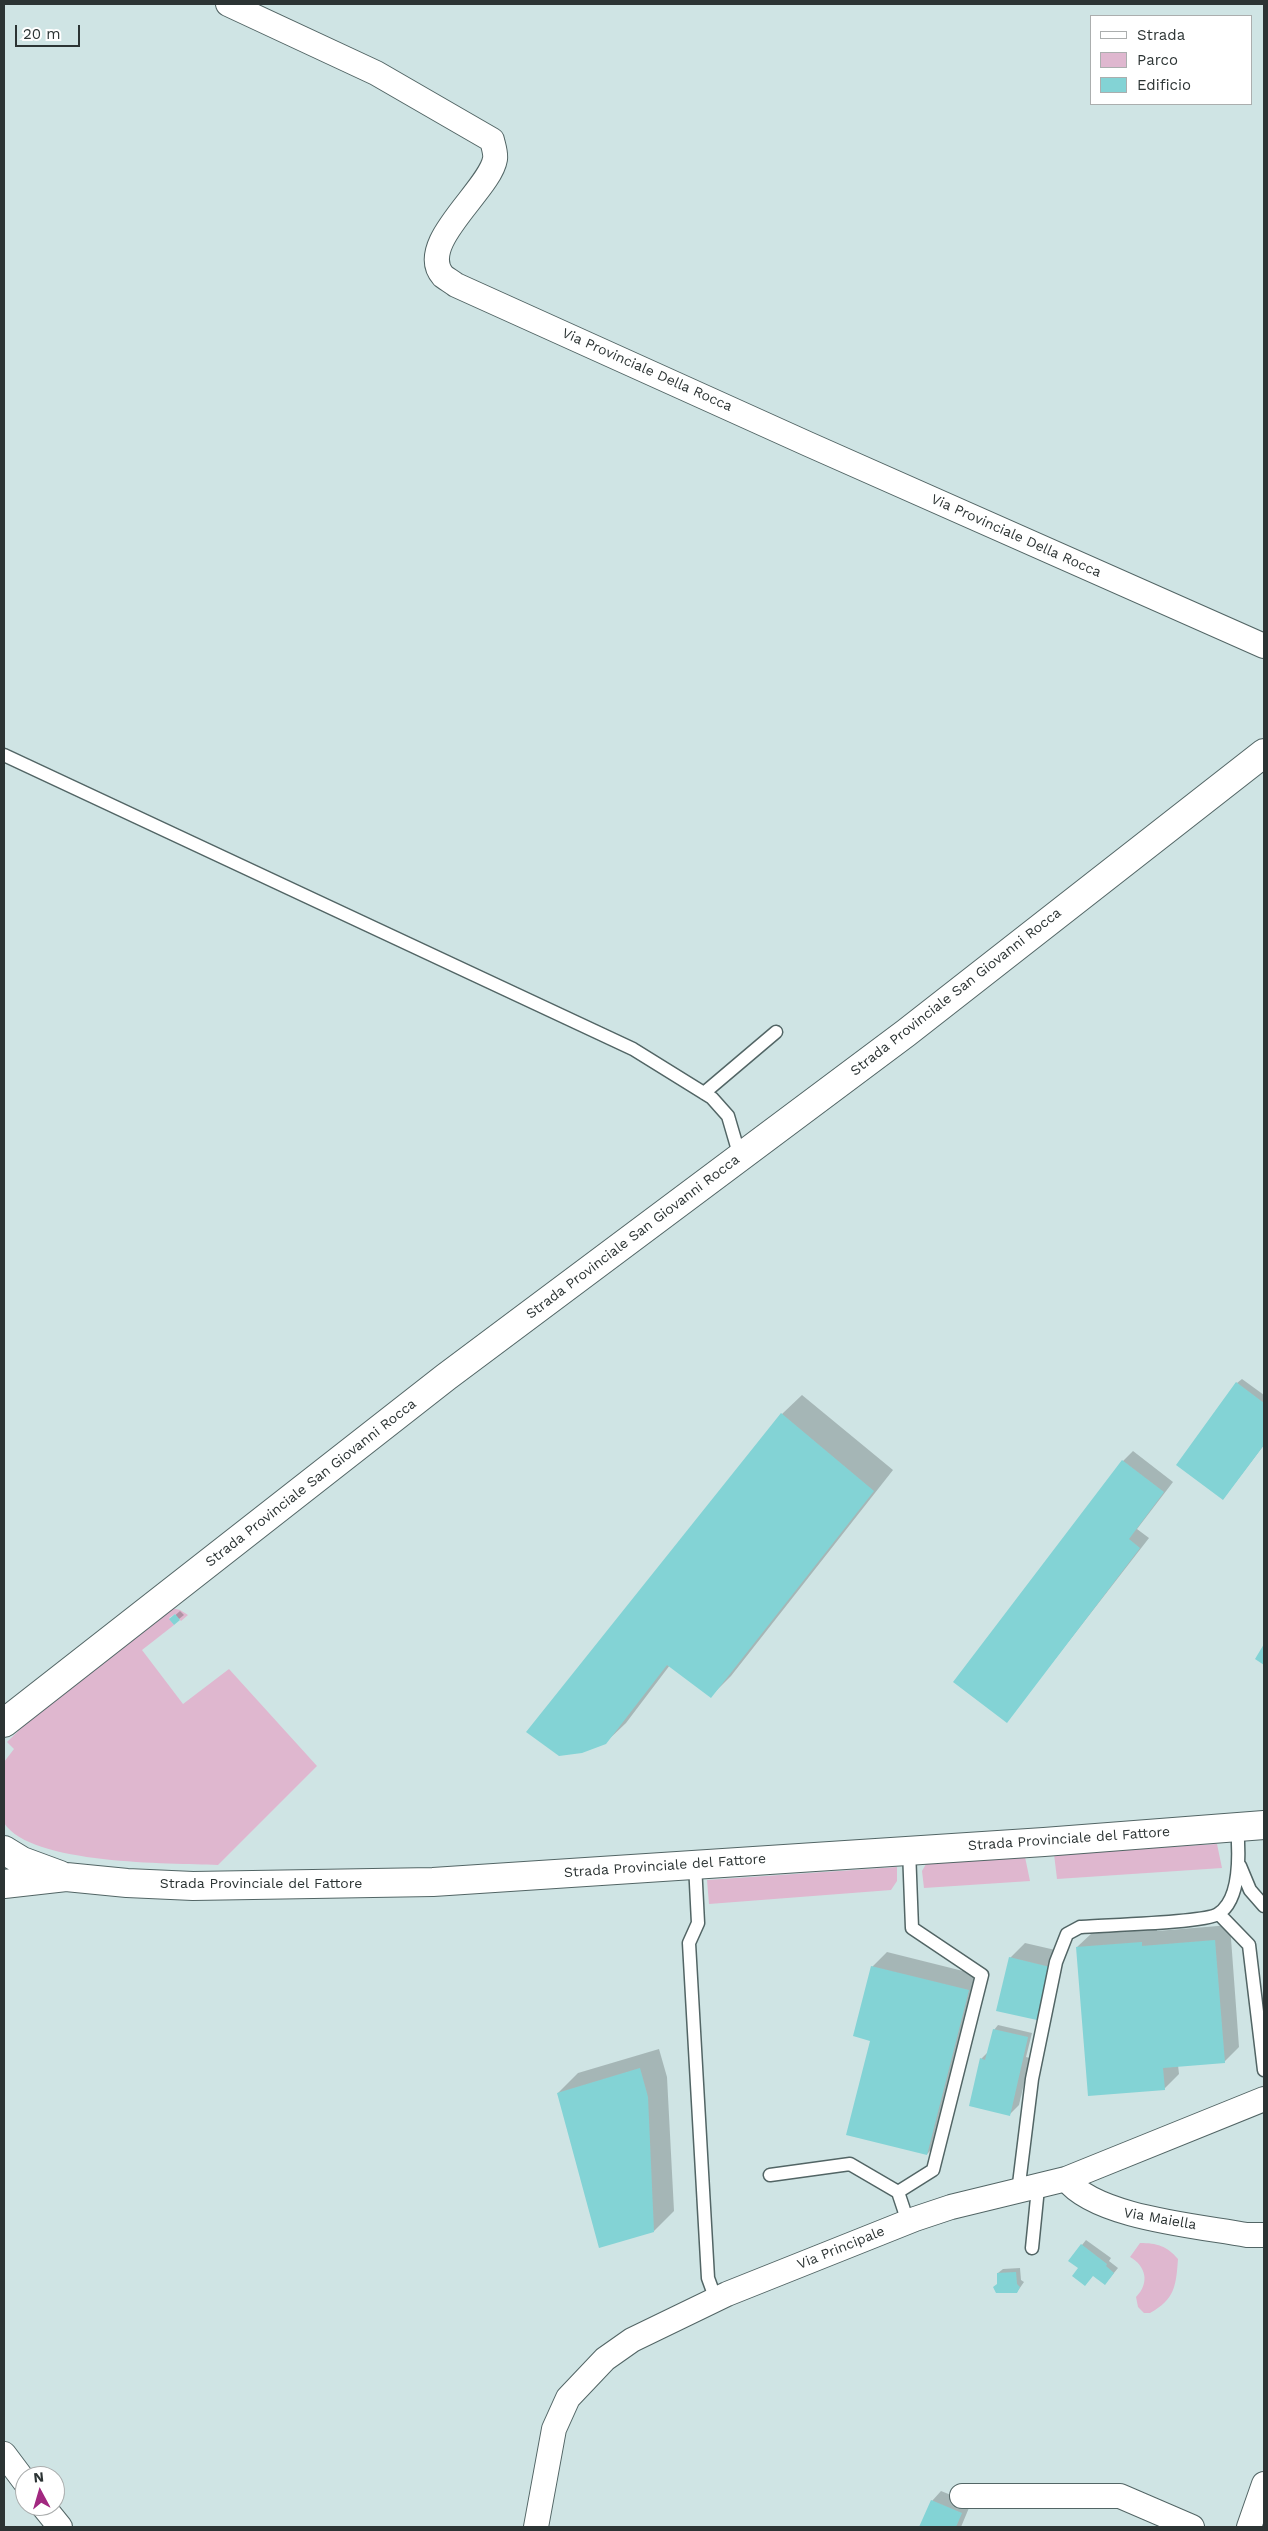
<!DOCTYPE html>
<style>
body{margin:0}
#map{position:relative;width:1268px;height:2531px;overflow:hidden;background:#cfe4e4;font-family:"Work Sans",sans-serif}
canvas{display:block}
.frame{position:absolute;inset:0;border:5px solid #2c3434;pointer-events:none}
.legend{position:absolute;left:1090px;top:15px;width:162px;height:90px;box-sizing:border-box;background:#fff;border:1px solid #abaeae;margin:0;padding:6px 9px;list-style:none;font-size:15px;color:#2c3434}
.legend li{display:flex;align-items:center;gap:10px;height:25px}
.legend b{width:25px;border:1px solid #abaeae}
.north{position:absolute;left:15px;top:2466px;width:50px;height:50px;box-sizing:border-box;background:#fff;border:1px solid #abaeae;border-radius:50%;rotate:354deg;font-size:14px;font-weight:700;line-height:20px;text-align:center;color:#2c3434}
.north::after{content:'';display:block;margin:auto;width:18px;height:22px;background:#a22980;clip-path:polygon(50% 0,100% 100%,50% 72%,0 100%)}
.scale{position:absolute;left:15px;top:25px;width:65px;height:22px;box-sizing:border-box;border:2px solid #2c3434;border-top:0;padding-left:6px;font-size:15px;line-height:18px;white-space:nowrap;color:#2c3434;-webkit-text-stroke:4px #fff;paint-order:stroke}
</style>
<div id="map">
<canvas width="1268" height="2531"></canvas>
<div class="frame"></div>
<ul class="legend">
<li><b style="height:6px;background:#fff"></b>Strada</li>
<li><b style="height:14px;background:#dfb7cf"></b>Parco</li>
<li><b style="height:14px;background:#83d3d5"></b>Edificio</li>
</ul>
<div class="north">N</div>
<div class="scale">20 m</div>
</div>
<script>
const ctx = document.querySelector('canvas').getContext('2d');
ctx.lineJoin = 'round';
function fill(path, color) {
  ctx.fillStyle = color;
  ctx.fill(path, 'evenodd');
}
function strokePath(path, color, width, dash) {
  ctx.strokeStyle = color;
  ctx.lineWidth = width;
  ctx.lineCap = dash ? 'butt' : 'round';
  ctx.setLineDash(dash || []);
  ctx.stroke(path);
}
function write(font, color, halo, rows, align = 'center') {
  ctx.font = font + ' "Work Sans",sans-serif';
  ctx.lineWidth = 5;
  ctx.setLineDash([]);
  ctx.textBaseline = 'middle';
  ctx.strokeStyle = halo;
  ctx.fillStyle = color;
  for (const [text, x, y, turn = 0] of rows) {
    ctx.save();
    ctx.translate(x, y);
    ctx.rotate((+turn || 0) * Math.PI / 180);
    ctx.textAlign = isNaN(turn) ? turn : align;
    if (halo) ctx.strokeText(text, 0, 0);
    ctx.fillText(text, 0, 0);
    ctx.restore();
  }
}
const green = new Path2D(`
 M172 1608 180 1610 188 1615 181 1621 175 1614 169 1618 174 1625 142 1650 183 1704 229 1669 317 1766 218 1865C170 1863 31 1865 4 1823V1762L14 1749 7 1742 56 1694Z
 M1217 1844 1222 1868 1057 1879 1054 1854Z
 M1025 1857 1030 1881 924 1888 922 1871 926 1864Z
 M897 1867V1881L891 1890 709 1904 707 1880Z
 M1140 2243C1157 2243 1167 2246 1178 2259 1176 2286 1175 2299 1150 2313H1144L1138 2307 1136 2297C1150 2283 1146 2266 1130 2257Z`);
const shadow = new Path2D(`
 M1242 1379 1264 1395V1445L1223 1499 1237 1383Z
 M802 1395 893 1470 731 1676 711 1696 670 1665 626 1723 605 1743 782 1414Z
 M1133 1451 1173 1482 1137 1529 1149 1538 1007 1721 1123 1461Z
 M180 1611 184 1615 179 1619H171Z
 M1230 1925 1239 2047 1224 2062 1178 2065 1179 2074 1164 2089 1077 1947 1092 1933 1157 1928V1931Z
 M1025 1943 1064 1952 1052 2004 1037 2019 1010 1958Z
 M887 1952 983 1976 942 2139 927 2154 871 2040 872 1967Z
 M998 2025 1032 2033 1026 2057 1030 2058 1019 2105 1009 2115 981 2059 988 2052 994 2030Z
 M659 2049 667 2077 674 2211 654 2231 558 2093 578 2073Z
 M1086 2240 1111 2258 1109 2261 1118 2268 1109 2279 1093 2275 1080 2268 1082 2245Z
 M1020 2268 1021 2280 1024 2282 1017 2292 998 2284V2273L1003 2269Z
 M941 2491 971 2503 961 2527H920L932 2501Z`);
const building = new Path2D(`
 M1236 1382 1264 1403V1445L1223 1500 1176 1465Z
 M781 1413 874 1491 711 1698 667 1665 606 1744 582 1753 559 1756 526 1732Z
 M1122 1460 1164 1492 1129 1539 1140 1548 1007 1723 953 1682Z
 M175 1614 180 1620 174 1625 169 1619Z
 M1264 1644V1665L1255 1659Z
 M1215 1940 1225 2063 1163 2068 1165 2090 1088 2096 1076 1947 1142 1942V1946Z
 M1009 1957 1050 1967 1037 2020 996 2011Z
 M871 1966 969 1990 927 2155 846 2135 870 2041 853 2036Z
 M993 2029 1028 2037 1010 2116 969 2106 980 2058 985 2060Z
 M640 2068 648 2097 654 2232 599 2248 557 2093Z
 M1081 2244 1107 2264 1106 2266 1114 2273 1105 2285 1093 2276 1085 2286 1072 2276 1078 2268 1068 2261Z
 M1016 2272 1017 2284 1020 2287 1017 2293H996L993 2287 997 2284V2273Z
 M931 2500 962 2513 956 2527H919Z`);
const service = new Path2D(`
 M4 755 633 1049 712 1098 728 1116 740 1157
 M704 1093 776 1032
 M695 1864 698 1923 689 1943 708 2278 716 2300
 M1240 1866 1250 1890 1264 1906
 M1219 1914 1249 1945 1264 2070
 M770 2175 850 2164 898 2192
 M1018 2192 1032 2079 1056 1962 1067 1934 1080 1927C1104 1925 1204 1923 1218 1914 1242 1899 1239 1850 1237 1827
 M908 2222 898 2192 933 2170 982 1975 912 1928 909 1850
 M1032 2248 1038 2188`);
const minor = new Path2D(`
 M228 4 376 73 492 140C493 145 496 153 495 159 490 190 415 244 443 276 447 279 452 282 456 285L808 444 1264 646
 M1066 2179C1096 2218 1199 2226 1247 2235H1264
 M4 2454 25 2482
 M962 2496H1120L1192 2527
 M43 2506 60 2527
 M536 2527 554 2429 568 2398 605 2359 632 2340 727 2294 915 2219 951 2207 1066 2179 1264 2099
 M1249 2527 1264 2484`);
const secondary = new Path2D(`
 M4 1723 446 1377 906 1033 1264 753
 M4 1850 22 1861 60 1875
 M4 1884 66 1877 127 1883 193 1886 433 1882 1044 1842 1264 1825`);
const streetNames = [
 ["Via Provinciale Della Rocca",647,370,24],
 ["Via Provinciale Della Rocca",1016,536,24],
 ["Strada Provinciale San Giovanni Rocca",956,992,-38],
 ["Strada Provinciale San Giovanni Rocca",633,1237,-37],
 ["Strada Provinciale San Giovanni Rocca",311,1483,-38],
 ["Strada Provinciale del Fattore",1069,1839,-4],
 ["Strada Provinciale del Fattore",665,1866,-4],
 ["Strada Provinciale del Fattore",261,1884],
 ["Via Maiella",1160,2219,10],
 ["Via Principale",841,2248,-22]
];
fill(green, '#dfb7cf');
fill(shadow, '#0003');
fill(building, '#83d3d5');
strokePath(service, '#526565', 15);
strokePath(minor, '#526565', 26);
strokePath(secondary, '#526565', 30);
strokePath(service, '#fff', 12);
strokePath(minor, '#fff', 24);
strokePath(secondary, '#fff', 28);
write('14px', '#2c3434', '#fff', streetNames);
</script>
